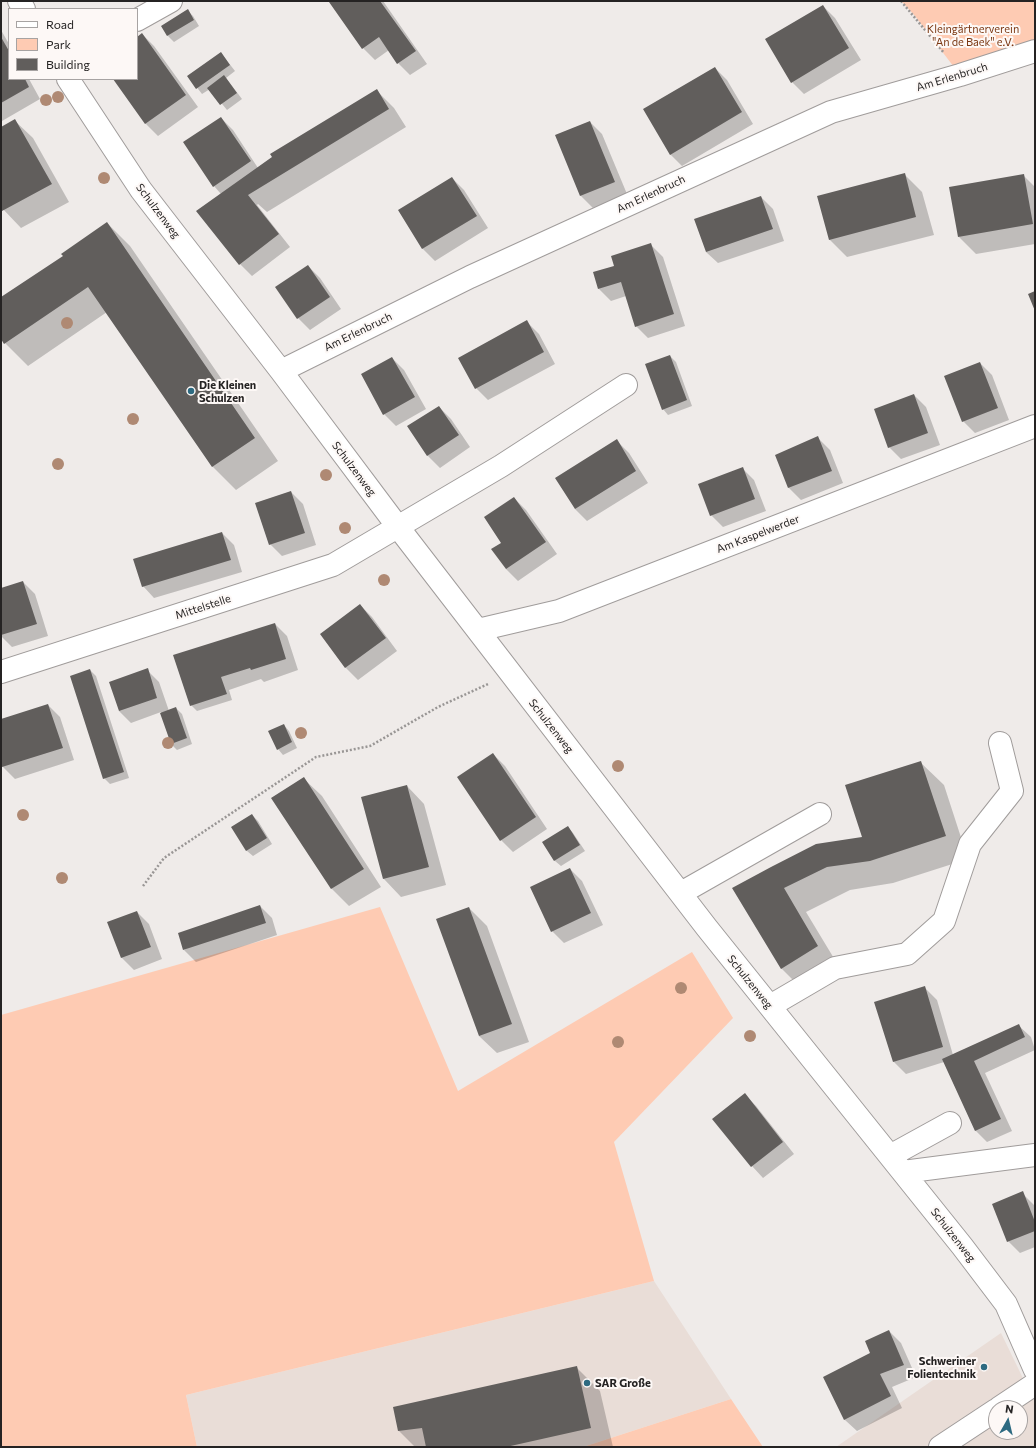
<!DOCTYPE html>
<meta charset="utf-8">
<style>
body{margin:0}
#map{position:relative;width:1036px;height:1448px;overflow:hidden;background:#efebe9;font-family:Commissioner,sans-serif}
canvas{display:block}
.frame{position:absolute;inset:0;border:2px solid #252323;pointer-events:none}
.legend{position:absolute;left:8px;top:8px;width:130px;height:72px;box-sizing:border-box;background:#fdf8f6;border:1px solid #a7a3a2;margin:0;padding:5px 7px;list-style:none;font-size:12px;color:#252323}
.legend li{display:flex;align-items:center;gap:8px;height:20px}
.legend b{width:20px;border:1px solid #a7a3a2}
.north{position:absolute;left:988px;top:1400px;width:40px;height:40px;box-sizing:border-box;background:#fdf8f6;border:1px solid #a7a3a2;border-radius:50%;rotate:8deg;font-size:11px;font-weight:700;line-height:16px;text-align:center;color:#252323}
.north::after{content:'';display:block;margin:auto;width:14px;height:18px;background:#2d6a81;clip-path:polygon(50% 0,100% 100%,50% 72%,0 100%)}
</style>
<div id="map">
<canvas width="1036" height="1448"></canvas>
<div class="frame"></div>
<ul class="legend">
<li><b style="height:5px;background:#fff"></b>Road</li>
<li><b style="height:11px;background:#fecbb3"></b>Park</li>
<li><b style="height:11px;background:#615e5c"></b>Building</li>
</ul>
<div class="north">N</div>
</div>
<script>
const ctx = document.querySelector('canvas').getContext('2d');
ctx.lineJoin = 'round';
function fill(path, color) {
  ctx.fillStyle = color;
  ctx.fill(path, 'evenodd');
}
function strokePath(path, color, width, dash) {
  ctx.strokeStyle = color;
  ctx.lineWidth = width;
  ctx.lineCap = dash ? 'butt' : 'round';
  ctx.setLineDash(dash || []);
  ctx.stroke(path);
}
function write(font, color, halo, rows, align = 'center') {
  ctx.font = font + ' Commissioner,sans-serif';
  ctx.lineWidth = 4;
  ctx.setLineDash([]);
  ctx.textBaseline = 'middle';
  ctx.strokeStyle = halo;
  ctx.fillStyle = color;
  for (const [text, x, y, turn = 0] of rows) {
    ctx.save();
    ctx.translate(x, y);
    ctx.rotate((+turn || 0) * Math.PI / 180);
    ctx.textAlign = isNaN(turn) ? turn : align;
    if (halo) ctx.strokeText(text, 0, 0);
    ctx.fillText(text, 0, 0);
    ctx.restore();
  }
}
const built = new Path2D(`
 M654 1281 731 1399 583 1447H197L186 1395Z
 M1001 1333 1034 1401 1035 1413V1447H836ZM996 1408H1020V1432H996Z`);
const green = new Path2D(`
 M901 1H1035V51L960 75 915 16Z
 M380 907 458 1091 692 952 733 1018 614 1142 654 1281 186 1395 197 1447H1V1015Z
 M731 1399 763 1447H583Z`);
const shadow = new Path2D(`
 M332 1H383L427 64 410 75 398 63 389 50 375 60 363 48Z
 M823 6 835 18 861 60 804 94 792 82 767 40Z
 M187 10 193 16 199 26 174 42 168 36 162 26Z
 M1 30 9 44V79H29L40 99 2 121Z
 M142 34 154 46 198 107 158 136 146 124 114 79H137V38Z
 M221 53 235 71 226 78 242 99 227 110 210 89 202 94 188 76Z
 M715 68 727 80 753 124 682 166 670 154Z
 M376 90 394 108 406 127 267 212 258 204 257 205 290 247 252 276 240 264 221 194 214 186 221 118 233 130 258 168Z
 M15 121 33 138 69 202 21 228 1 207V128Z
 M590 122 602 134 627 194 593 208 581 196 556 136Z
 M904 174 922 192 934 235 847 257 829 239Z
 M1023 175 1035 187V244L976 254 959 237Z
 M452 178 464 190 488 228 435 261 423 249 399 211Z
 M761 197 773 209 784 241 718 263 706 252Z
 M107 223 130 246 278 461 236 490 213 467 107 312 28 366 5 343 1 337V299L64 256Z
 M651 245 663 257 685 326 648 338 636 326 626 296 611 301 599 289 615 266Z
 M308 266 320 278 341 309 310 330 298 318Z
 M527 322 539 334 555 364 488 400 476 388Z
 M670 356 676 362 692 406 668 415 663 409Z
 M392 358 404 370 426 409 396 426 384 414 362 375Z
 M980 363 992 375 1009 420 975 433 963 421Z
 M914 395 926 407 940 445 901 459 889 447Z
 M439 407 451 419 470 447 440 468 428 456 409 427Z
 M818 438 830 450 843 483 801 500 789 488 777 456Z
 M617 441 629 453 648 483 587 521 575 509Z
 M742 468 754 480 766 511 723 527 711 515Z
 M291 492 303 504 316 545 282 556 270 544Z
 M514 498 526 510 557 554 518 581 506 569 502 543Z
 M222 533 234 545 242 572 154 598 143 586Z
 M23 582 35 594 48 636 12 647 1 636V589Z
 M360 605 372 617 397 651 358 680 346 668 321 634Z
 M275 624 287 636 298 670 264 682 261 679 229 690 232 700 197 711 191 705Z
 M90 670 96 676 129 778 110 784 104 778Z
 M147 670 159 682 169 711 176 708 182 714 192 744 177 750 171 744 161 712 131 723 119 711Z
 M48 705 60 717 74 760 15 779 3 767 1 760V720Z
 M284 725 289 731 297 748 283 755 278 749Z
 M493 754 505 766 547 829 513 852 501 840Z
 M920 762 944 785 968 859 893 883 850 890 806 912 841 970 804 991 781 968 771 868 864 838Z
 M304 779 322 796 381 887 349 906 332 889Z
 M407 786 424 804 446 885 401 897 384 879 362 798Z
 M252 815 258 821 272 844 253 856 247 851 233 828Z
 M568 827 573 833 585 851 561 866 555 861 544 842Z
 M570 869 582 881 603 925 564 943 552 931Z
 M260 906 272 918 277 935 196 962 184 950Z
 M469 908 487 926 529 1042 497 1053 479 1036Z
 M137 912 149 924 162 959 134 970 122 958 109 923Z
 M925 988 937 1000 953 1055 1019 1026 1031 1037 1035 1050 985 1073 1012 1131 987 1142 975 1130 944 1062 906 1074 894 1062Z
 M744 1094 756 1106 794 1154 763 1178 752 1166Z
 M1022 1193 1035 1206V1247L1020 1253 1008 1241Z
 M889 1331 901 1343 916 1377 892 1387 902 1408 857 1431 845 1420 824 1378 872 1354Z
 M577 1368 600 1391 613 1447H415L399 1431 394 1408Z`);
const building = new Path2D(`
 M331 1H380L416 51 397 64 379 37 362 49 329 2Z
 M823 5 849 48 791 83 765 39Z
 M188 9 194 20 167 36 161 26Z
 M142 33 186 95 145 124 113 79H137V37Z
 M1 37 9 51V79H25L29 87 1 103Z
 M221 52 230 65 196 89 187 76Z
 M715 67 742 112 670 155 643 109Z
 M224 75 237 93 220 105 207 88Z
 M377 89 389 109 248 195 279 234 239 265 196 211 272 157 270 154Z
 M221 117 251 161 213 187 183 142Z
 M15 119 52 184 2 211 1 209V127Z
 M590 121 615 182 580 196 555 135Z
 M905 173 916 217 829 240 817 196Z
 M1024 174 1033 224 958 237 949 187Z
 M452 177 477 216 422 249 398 210Z
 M761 196 773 229 706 252 694 219Z
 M107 222 255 438 212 467 88 287 4 344 1 339V297L63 256 61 254Z
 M651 243 674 314 635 327 621 282 598 289 593 272 614 266 611 256Z
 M308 265 330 297 297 319 275 287Z
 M1035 291V311L1028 294Z
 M527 320 544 352 475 389 458 358Z
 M670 355 687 400 662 410 645 364Z
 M392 357 415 397 383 415 361 374Z
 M980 362 998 408 962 422 944 376Z
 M914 394 928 433 888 448 874 409Z
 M439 406 459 435 427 456 407 426Z
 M818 436 832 471 788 488 775 455Z
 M617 439 636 471 575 509 555 478Z
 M743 467 755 499 710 516 698 484Z
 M291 491 305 533 269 545 255 503Z
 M514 497 546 542 506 569 491 549 501 543 484 517Z
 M222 532 231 560 142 587 133 559Z
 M23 581 37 624 1 635V588Z
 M360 604 386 638 345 668 320 634Z
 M275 623 286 659 251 670 250 668 221 677 227 694 190 706 173 655Z
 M148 668 157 698 119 711 109 682Z
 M90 669 124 772 103 779 70 676Z
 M48 704 63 748 2 767 1 763V719Z
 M176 707 187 738 171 744 160 713Z
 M284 724 292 742 277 750 268 731Z
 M493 753 536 817 500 841 457 777Z
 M921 761 946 836 870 861 827 867 784 888 818 946 781 969 732 888 771 867 816 844 862 837 845 785Z
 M304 777 364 869 331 889 271 798Z
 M407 785 429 867 383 879 361 797Z
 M252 814 267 838 246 851 231 827Z
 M568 826 580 845 554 861 542 842Z
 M570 868 591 913 551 932 530 887Z
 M260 905 266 923 183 950 178 933Z
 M469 907 512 1024 479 1036 436 919Z
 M137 911 151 947 121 958 107 922Z
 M925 986 943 1047 893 1062 874 1002Z
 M1019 1024 1025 1037 974 1061 1001 1119 975 1131 942 1059Z
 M745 1093 783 1142 751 1167 712 1119Z
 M1023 1191 1035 1222V1231L1007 1242 992 1204Z
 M889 1330 904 1365 880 1374 891 1396 844 1420 823 1377 870 1353 865 1341Z
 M577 1366 591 1428 506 1447H426L422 1428 398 1431 393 1407Z`);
const path = new Path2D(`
 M901 1 944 53
 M143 886 164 858 316 757 370 746 438 707 488 684`);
const minor = new Path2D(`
 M19 1 24 9
 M137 20 171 1
 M68 79 141 190 281 371 398 527 707 928 962 1246 1006 1304 1035 1370
 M281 371 470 277 831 112 960 75 1035 51
 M478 630 559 611 1035 426
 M1 672 333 565 501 466 626 385
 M681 893 820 814
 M770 1006 835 968 907 954 944 921 970 844 1012 791 1000 743
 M890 1156 950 1123
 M903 1172 1035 1155
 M999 1408 1035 1384
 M940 1447 996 1410`);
const trees = [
 [58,97],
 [46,100],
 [104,178],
 [67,323],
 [133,419],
 [58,464],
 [326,475],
 [345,528],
 [384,580],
 [301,733],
 [168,743],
 [618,766],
 [23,815],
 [62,878],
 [681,988],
 [750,1036],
 [618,1042]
];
const markers = [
 [191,391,4,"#2d6a81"],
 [984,1367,4,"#2d6a81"],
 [587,1383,4,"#2d6a81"]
];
const parkNames = [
 ["Kleingärtnerverein",973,29],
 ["\"An de Baek\" e.V.",973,42]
];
const streetNames = [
 ["Am Erlenbruch",952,77,-17],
 ["Am Erlenbruch",651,194,-25],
 ["Schulzenweg",158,211,53],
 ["Am Erlenbruch",358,332,-26],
 ["Schulzenweg",354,469,53],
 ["Am Kaspelwerder",758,534,-21],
 ["Mittelstelle",203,607,-18],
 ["Schulzenweg",551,726,52],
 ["Schulzenweg",750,982,51],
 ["Schulzenweg",953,1235,52]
];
const poiNames = [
 ["Die Kleinen",199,385],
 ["Schulzen",199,398],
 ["Schweriner",976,1361,"right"],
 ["Folientechnik",976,1374,"right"],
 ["SAR Große",595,1383]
];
fill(built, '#e9ddd7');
fill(green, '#fecbb3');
fill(shadow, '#0003');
fill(building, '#615e5c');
strokePath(minor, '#a09c9b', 24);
strokePath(path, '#999695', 2.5, [2, 2]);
strokePath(minor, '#fff', 22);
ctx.fillStyle = '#af8973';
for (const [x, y] of trees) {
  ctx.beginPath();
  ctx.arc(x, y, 6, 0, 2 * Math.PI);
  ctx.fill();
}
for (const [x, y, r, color] of markers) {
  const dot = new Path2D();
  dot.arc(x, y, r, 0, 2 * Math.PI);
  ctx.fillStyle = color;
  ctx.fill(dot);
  strokePath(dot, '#fdf8f6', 1.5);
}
write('11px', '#7b3813', '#fdf8f6', parkNames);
write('11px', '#252323', '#fdf8f6', streetNames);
write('bold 11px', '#252323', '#fdf8f6', poiNames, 'left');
</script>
